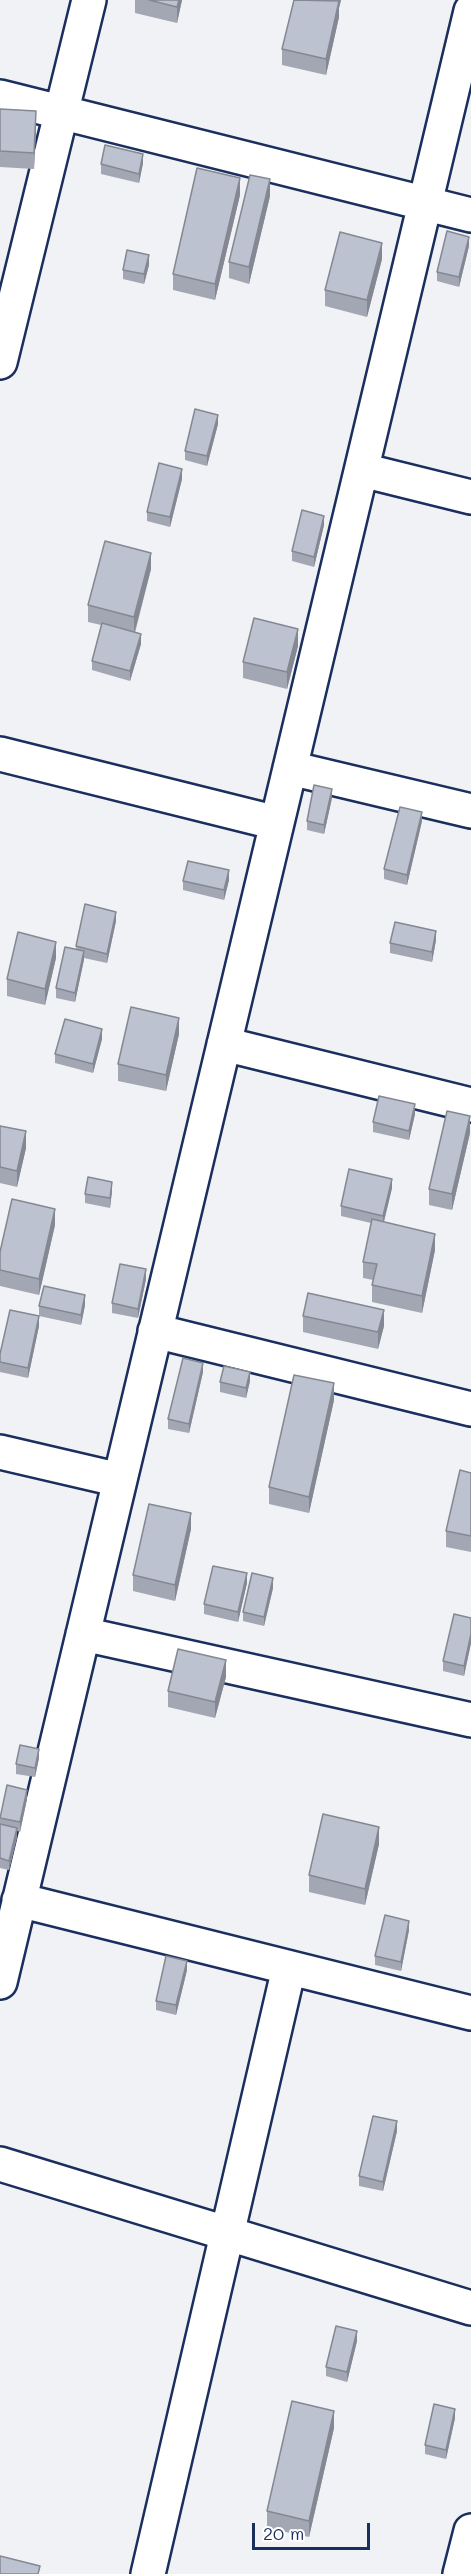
<!DOCTYPE html>
<style>
body{margin:0}
#map{position:relative;width:471px;height:2574px;overflow:hidden;background:#f1f2f5;font-family:Mali,sans-serif}
canvas{display:block}
.scale{position:absolute;left:252px;top:2523px;width:118px;height:27px;box-sizing:border-box;border:3px solid #1b2f5e;border-top:0;padding-left:8px;font-size:18px;line-height:21px;white-space:nowrap;color:#1b2f5e;-webkit-text-stroke:4px #fff;paint-order:stroke}
</style>
<div id="map">
<canvas width="471" height="2574"></canvas>
<div class="scale">20 m</div>
</div>
<script>
const ctx = document.querySelector('canvas').getContext('2d');
ctx.lineJoin = 'round';
function strokePath(path, color, width, dash) {
  ctx.strokeStyle = color;
  ctx.lineWidth = width;
  ctx.lineCap = dash ? 'butt' : 'round';
  ctx.setLineDash(dash || []);
  ctx.stroke(path);
}
function fill(path, color) {
  ctx.fillStyle = color;
  ctx.fill(path, 'evenodd');
}
const minor = new Path2D(`
 M0 97 471 215
 M0 362 89 0
 M362 470 471 497
 M0 754 277 823
 M290 768 471 811
 M224 1044 471 1105
 M155 1331 471 1409
 M0 1452 120 1480
 M83 1634 471 1720
 M19 1900 471 2013
 M0 1982 471 11
 M0 2164 471 2308
 M148 2574 289 1968
 M460 2574 471 2531`);
const wall = new Path2D(`
 M135 0H182L177 23 135 13Z
 M294 0H341L339 8V17L326 75 282 65V49Z
 M0 109 36 127 34 169 0 167Z
 M143 163 139 183 101 174V164Z
 M240 195 215 300 173 290V274Z
 M270 196 249 284 229 278V262Z
 M469 246 459 287 437 281V272Z
 M382 259 367 317 325 306V290Z
 M149 265 144 284 123 279V270Z
 M218 424 207 466 185 460V451Z
 M182 479 170 527 147 521V512Z
 M324 525 314 567 292 561V551Z
 M151 569 135 633 141 644 130 681 92 670V661L101 625 88 622V605Z
 M298 646 287 689 243 678V662Z
 M332 798 324 834 307 830V821Z
 M422 821 407 885 384 879V869Z
 M229 880 224 900 183 890V881Z
 M116 921 107 963 84 958 75 1002 56 998V988L76 949V946Z
 M436 940 432 962 390 953V943Z
 M56 958 45 1005 7 996V979Z
 M179 1034 166 1091 118 1081V1064Z
 M102 1039 93 1073 55 1063V1054Z
 M415 1114 409 1140 373 1132V1122Z
 M0 1126 26 1148 17 1187 0 1183Z
 M470 1133 452 1210 429 1205V1189Z
 M392 1188 384 1222 435 1250 422 1313 372 1302V1285L373 1280 363 1278V1262L371 1223 341 1216V1206Z
 M112 1191 110 1208 85 1203V1194Z
 M55 1225 39 1295 0 1286V1252Z
 M146 1279 138 1318 112 1313V1303Z
 M85 1305 81 1325 39 1316V1306Z
 M303 1316 384 1326 378 1349 303 1332Z
 M39 1326 28 1378 0 1372V1354Z
 M203 1372 189 1433 168 1429V1419Z
 M250 1381 246 1398 220 1392V1382Z
 M334 1400 309 1513 269 1504V1487Z
 M471 1473V1552L446 1547V1531Z
 M191 1529 175 1601 133 1591V1575Z
 M247 1583 238 1622 204 1614V1604Z
 M273 1588 264 1626 243 1621V1612Z
 M471 1618V1643L464 1676 443 1671V1661Z
 M226 1677 215 1718 168 1707V1691Z
 M39 1758 35 1777 16 1774V1764Z
 M27 1799 20 1832 17 1831V1837L9 1870 0 1868V1818Z
 M379 1844 365 1905 309 1892V1875Z
 M409 1930 401 1971 375 1965V1956Z
 M187 1970 176 2015 156 2010V2001Z
 M397 2131 383 2191 359 2186V2176Z
 M357 2341 347 2382 326 2376V2367Z
 M455 2418 446 2459 425 2454V2445Z
 M334 2428 309 2537 267 2528V2511Z`);
const shadedWall = new Path2D(`
 M179 0H182L177 23V7Z
 M339 0H341L339 8V17L326 75V59Z
 M36 111V127L34 169V153Z
 M143 154V163L139 183V174Z
 M240 178V195L215 300V284Z
 M270 179V196L249 284V267Z
 M469 237V246L459 287V277Z
 M382 243V259L367 317V300Z
 M149 255V265L144 284V274Z
 M218 415V424L207 466V456Z
 M182 469V479L170 527V517Z
 M324 516V525L314 567V557Z
 M151 553V569L134 634V617Z
 M298 629V646L287 689V672Z
 M141 634V644L130 681V671Z
 M332 789V798L324 834V825Z
 M422 812V821L407 885V875Z
 M229 870V880L224 900V890Z
 M116 912V921L107 963V954Z
 M436 931V940L432 962V952Z
 M56 942V958L45 1005V989Z
 M84 951V960L75 1002V993Z
 M179 1018V1034L166 1091V1075Z
 M102 1029V1039L93 1073V1064Z
 M415 1104V1114L409 1140V1131Z
 M470 1116V1133L452 1210V1194Z
 M26 1131V1148L17 1187V1171Z
 M392 1179V1188L383 1225V1216Z
 M112 1182V1191L110 1208V1198Z
 M55 1209V1225L39 1295V1279Z
 M435 1234V1250L422 1313V1296Z
 M146 1269V1279L138 1318V1309Z
 M85 1295V1305L81 1325V1315Z
 M384 1310V1326L378 1349V1332Z
 M39 1316V1326L28 1378V1368Z
 M203 1363V1372L189 1433V1424Z
 M250 1372V1381L246 1398V1388Z
 M334 1383V1400L309 1513V1497Z
 M191 1513V1529L175 1601V1585Z
 M247 1573V1583L238 1622V1612Z
 M273 1578V1588L264 1626V1617Z
 M471 1634V1643L464 1676V1666Z
 M226 1660V1677L215 1718V1702Z
 M39 1749V1758L35 1777V1768Z
 M27 1790V1799L20 1832V1822Z
 M379 1827V1844L365 1905V1889Z
 M17 1828V1837L9 1870V1861Z
 M409 1921V1930L401 1971V1962Z
 M187 1961V1970L176 2015V2005Z
 M397 2121V2131L383 2191V2182Z
 M357 2331V2341L347 2382V2372Z
 M455 2409V2418L446 2459V2450Z
 M334 2411V2428L309 2537V2521Z`);
const building = new Path2D(`
 M149 0H179L177 7Z
 M294 0 339 1 326 59 282 49Z
 M0 109 36 111 34 153 0 151Z
 M105 145 143 154 139 174 101 164Z
 M197 168 240 178 215 284 173 274Z
 M250 175 270 179 249 267 229 262Z
 M447 231 469 237 459 277 437 272Z
 M340 232 382 243 367 300 325 290Z
 M127 250 149 255 144 274 123 270Z
 M195 409 218 415 207 456 185 451Z
 M159 463 182 469 170 517 147 512Z
 M302 510 324 516 314 557 292 551Z
 M105 541 151 553 134 617 88 605Z
 M254 618 298 629 287 672 243 662Z
 M102 623 141 634 130 671 92 661Z
 M314 785 332 789 324 825 307 821Z
 M400 807 422 812 407 875 384 869Z
 M188 861 229 870 224 890 183 881Z
 M85 904 116 912 107 954 76 946Z
 M395 922 436 931 432 952 390 943Z
 M18 932 56 942 45 989 7 979Z
 M65 947 84 951 75 993 56 988Z
 M131 1007 179 1018 166 1075 118 1064Z
 M65 1019 102 1029 93 1064 55 1054Z
 M379 1096 415 1104 409 1131 373 1122Z
 M447 1111 470 1116 452 1194 429 1189Z
 M0 1126 26 1131 17 1171 0 1167Z
 M349 1169 392 1179 383 1216 341 1206Z
 M88 1177 112 1182 110 1198 85 1194Z
 M12 1199 55 1209 39 1279 0 1270V1252Z
 M372 1219 435 1234 422 1296 372 1285 377 1264 363 1262Z
 M120 1264 146 1269 138 1309 112 1303Z
 M44 1286 85 1295 81 1315 39 1306Z
 M308 1293 384 1310 378 1332 303 1316Z
 M10 1310 39 1316 28 1368 0 1362V1354Z
 M183 1358 203 1363 189 1424 168 1419Z
 M224 1366 250 1372 246 1388 220 1382Z
 M294 1375 334 1383 309 1497 269 1487Z
 M460 1470 471 1473V1536L446 1531Z
 M149 1504 191 1513 175 1585 133 1575Z
 M213 1566 247 1573 238 1612 204 1604Z
 M252 1573 273 1578 264 1617 243 1612Z
 M454 1614 471 1618V1634L464 1666 443 1661Z
 M178 1649 226 1660 215 1702 168 1691Z
 M20 1745 39 1749 35 1768 16 1764Z
 M7 1785 27 1790 20 1822 0 1818Z
 M323 1814 379 1827 365 1889 309 1875Z
 M0 1824 17 1828 9 1861 0 1858Z
 M385 1915 409 1921 401 1962 375 1956Z
 M166 1956 187 1961 176 2005 156 2001Z
 M373 2116 397 2121 383 2182 359 2176Z
 M336 2326 357 2331 347 2372 326 2367Z
 M292 2401 334 2411 309 2521 267 2511Z
 M434 2404 455 2409 446 2450 425 2445Z
 M0 2556 40 2566 38 2574H0Z`);
strokePath(minor, '#1b2f5e', 38);
strokePath(minor, '#fff', 33);
fill(wall, '#a2a7b3');
fill(shadedWall, '#848892');
fill(building, '#bcc2d0');
strokePath(building, '#848892', 1.5);
</script>
